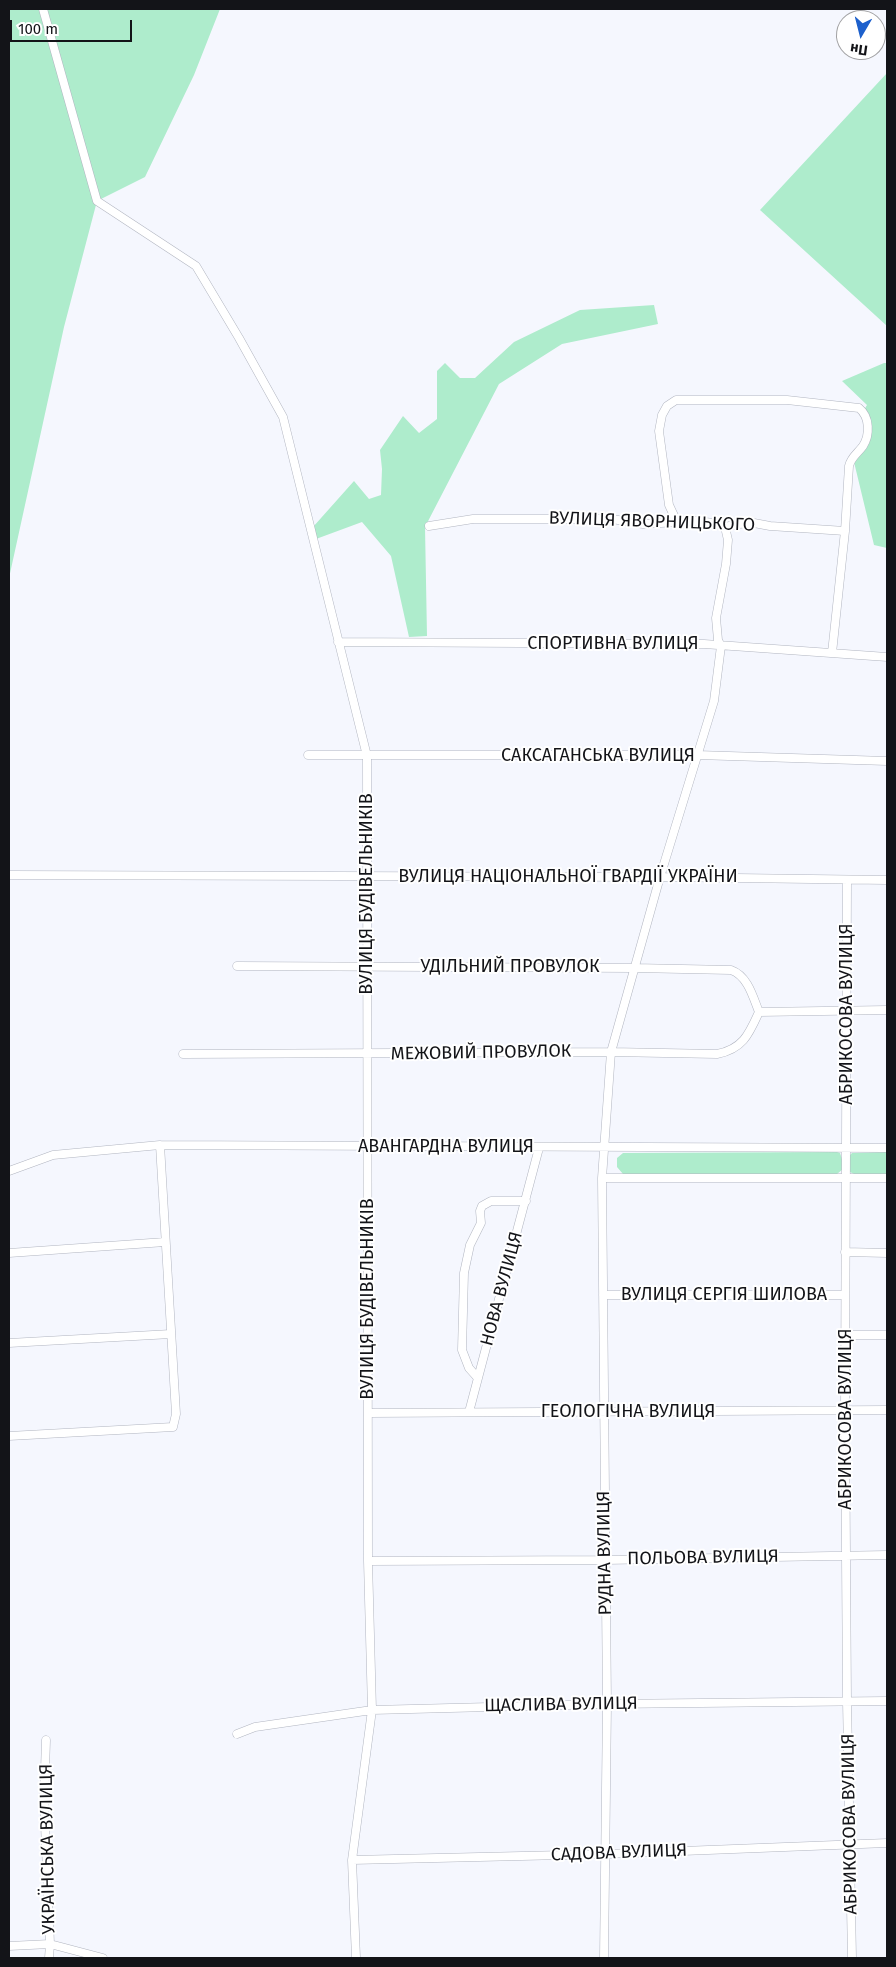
<!DOCTYPE html>
<meta charset="utf-8">
<style>
body{margin:0}
#map{position:relative;width:896px;height:1967px;overflow:hidden;background:#f5f7fe;font-family:"Fira Sans",sans-serif}
canvas{display:block}
.frame{position:absolute;inset:0;border:10px solid #131418;pointer-events:none}
.north{position:absolute;left:836px;top:10px;width:50px;height:50px;box-sizing:border-box;background:#fff;border:1px solid #a1a1a3;border-radius:50%;rotate:188deg;font-size:14px;font-weight:700;line-height:20px;text-align:center;color:#131418}
.north::after{content:'';display:block;margin:auto;width:18px;height:22px;background:#1d60cc;clip-path:polygon(50% 0,100% 100%,50% 72%,0 100%)}
.scale{position:absolute;left:10px;top:20px;width:122px;height:22px;box-sizing:border-box;border:2px solid #131418;border-top:0;padding-left:6px;font-size:15px;line-height:18px;white-space:nowrap;color:#131418;-webkit-text-stroke:4px #fff;paint-order:stroke}
</style>
<div id="map">
<canvas width="896" height="1967"></canvas>
<div class="frame"></div>
<div class="north">Пн</div>
<div class="scale">100 m</div>
</div>
<script>
const ctx = document.querySelector('canvas').getContext('2d');
ctx.lineJoin = 'round';
function fill(path, color) {
  ctx.fillStyle = color;
  ctx.fill(path, 'evenodd');
}
function strokePath(path, color, width, dash) {
  ctx.strokeStyle = color;
  ctx.lineWidth = width;
  ctx.lineCap = dash ? 'butt' : 'round';
  ctx.setLineDash(dash || []);
  ctx.stroke(path);
}
function write(font, color, halo, rows, align = 'center') {
  ctx.font = font + ' "Fira Sans",sans-serif';
  ctx.lineWidth = 4;
  ctx.setLineDash([]);
  ctx.textBaseline = 'middle';
  ctx.strokeStyle = halo;
  ctx.fillStyle = color;
  for (const [text, x, y, turn = 0] of rows) {
    ctx.save();
    ctx.translate(x, y);
    ctx.rotate((+turn || 0) * Math.PI / 180);
    ctx.textAlign = isNaN(turn) ? turn : align;
    if (halo) ctx.strokeText(text, 0, 0);
    ctx.fillText(text, 0, 0);
    ctx.restore();
  }
}
const green = new Path2D(`
 M9 9H220L194 75 145 177 97 201 64 327 9 578Z
 M887 73V326L760 210Z
 M654 305 658 324 562 344 499 384 425 527 427 636 409 637 391 556 362 522 316 539 313 527 354 481 369 499 381 495 382 469 380 450 403 416 419 433 437 419V371L445 363 460 378H475L514 342 580 310Z
 M884 363H887V548L874 545 854 462 864 447V410L867 405 842 381Z
 M837 1152 840 1153 842 1159 843 1169 837 1174H623L617 1167V1158L623 1153Z
 M887 1152V1174H854L850 1172 849 1156 852 1153Z`);
const minor = new Path2D(`
 M43 9 97 201 196 266 239 338 283 417 367 756 368 1561 372 1710 352 1860 356 1958
 M677 522 669 505 659 431 662 415 667 406 676 400H787L859 408C870 417 870 435 863 446 857 454 851 457 849 466L845 531 832 653
 M429 526 473 519H612L643 524 696 521 714 523 725 527 739 524 754 523 770 526 845 531
 M338 642 704 644 887 657
 M308 755H697L887 761
 M9 875 660 877 887 880
 M847 880 845 1410 847 1701 852 1958
 M237 966 634 968 731 970C748 976 753 997 759 1012
 M759 1012 887 1010
 M183 1054 611 1052 717 1054C743 1049 749 1034 759 1012
 M9 1171 53 1155 160 1145 887 1148
 M602 1178H887
 M845 1252 887 1253
 M9 1253 165 1242
 M603 1295H845
 M845 1335H887
 M9 1343 171 1334
 M477 1377 469 1368 462 1350 464 1273 470 1245 481 1223 480 1211 482 1206 491 1201H526
 M469 1412 539 1148
 M369 1413 887 1410
 M9 1436 173 1427 176 1414 160 1145
 M368 1561 605 1560 887 1555
 M237 1734 255 1727 372 1710 607 1704 887 1701
 M46 1740 44 1800 50 1944 49 1958
 M352 1860 606 1854 887 1843
 M9 1946 50 1944 103 1958
 M604 1958 607 1704 602 1178 611 1052 660 877 714 701 721 646 718 640 716 618 726 564 728 540 725 527`);
const streetNames = [
 ["ВУЛИЦЯ ЯВОРНИЦЬКОГО",652,522,2],
 ["СПОРТИВНА ВУЛИЦЯ",613,644],
 ["САКСАГАНСЬКА ВУЛИЦЯ",598,756],
 ["ВУЛИЦЯ НАЦІОНАЛЬНОЇ ГВАРДІЇ УКРАЇНИ",568,877],
 ["ВУЛИЦЯ БУДІВЕЛЬНИКІВ",367,894,-90],
 ["УДІЛЬНИЙ ПРОВУЛОК",510,967],
 ["АБРИКОСОВА ВУЛИЦЯ",847,1014,-90],
 ["МЕЖОВИЙ ПРОВУЛОК",481,1053,-1],
 ["АВАНГАРДНА ВУЛИЦЯ",446,1147],
 ["НОВА ВУЛИЦЯ",502,1289,-75],
 ["ВУЛИЦЯ СЕРГІЯ ШИЛОВА",724,1295],
 ["ВУЛИЦЯ БУДІВЕЛЬНИКІВ",368,1299,-90],
 ["ГЕОЛОГІЧНА ВУЛИЦЯ",628,1412],
 ["АБРИКОСОВА ВУЛИЦЯ",846,1419,-90],
 ["РУДНА ВУЛИЦЯ",605,1553,-91],
 ["ПОЛЬОВА ВУЛИЦЯ",703,1558,-1],
 ["ЩАСЛИВА ВУЛИЦЯ",561,1705,-1],
 ["АБРИКОСОВА ВУЛИЦЯ",850,1824,-91],
 ["УКРАЇНСЬКА ВУЛИЦЯ",48,1849,-91],
 ["САДОВА ВУЛИЦЯ",619,1853,-2]
];
fill(green, '#aeeccc');
strokePath(minor, '#b1b5c0', 9);
strokePath(minor, '#fff', 8);
write('18px', '#131418', '#fff', streetNames);
</script>
